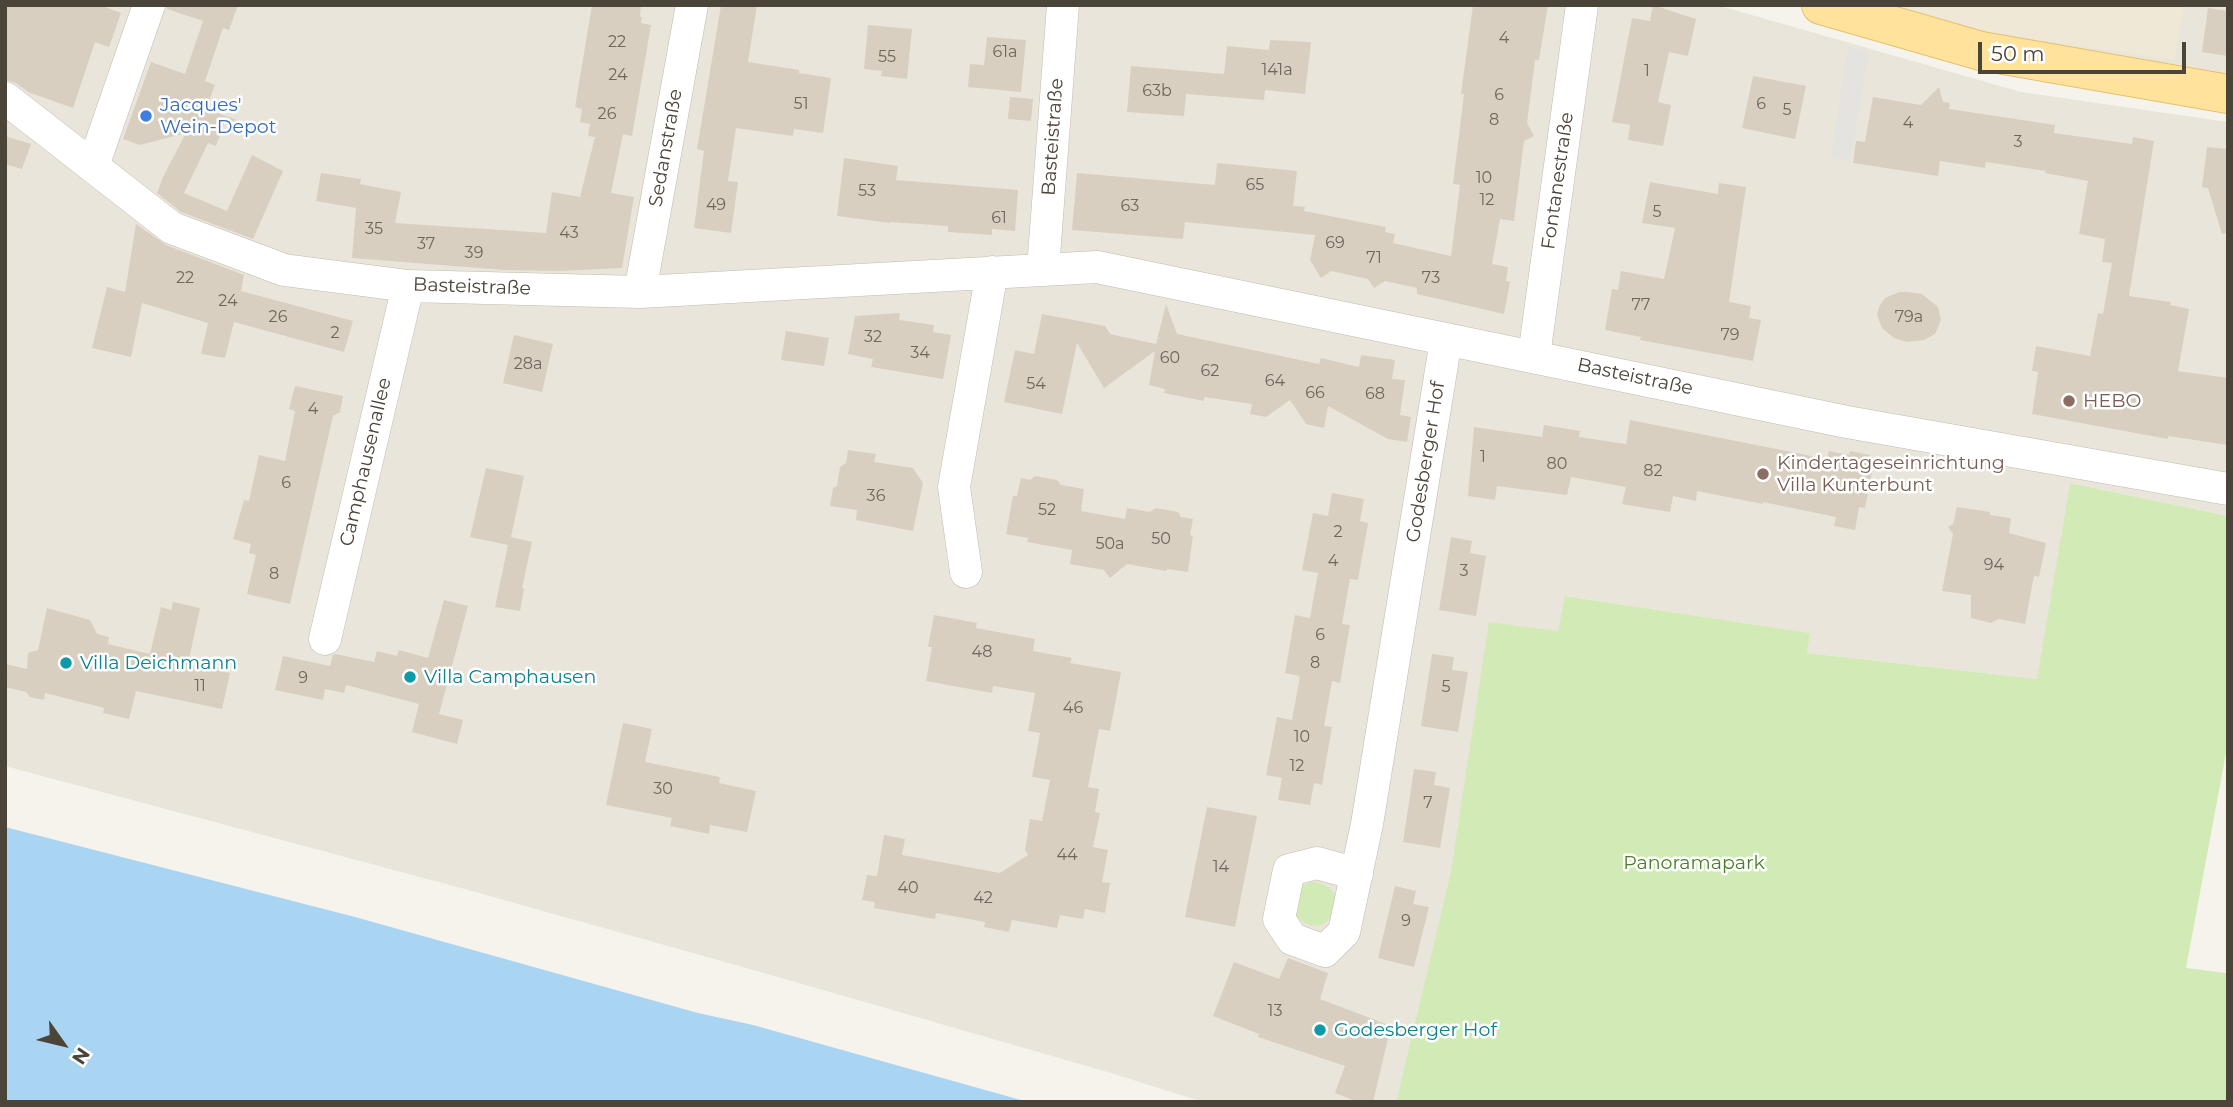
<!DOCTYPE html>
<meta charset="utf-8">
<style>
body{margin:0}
#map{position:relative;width:2233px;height:1107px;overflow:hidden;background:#f6f3ec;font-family:Montserrat,sans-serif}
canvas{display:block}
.frame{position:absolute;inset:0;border:7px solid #4b4439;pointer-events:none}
.north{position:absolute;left:28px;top:1009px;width:70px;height:70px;-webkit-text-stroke:5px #fff;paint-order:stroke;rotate:124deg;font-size:19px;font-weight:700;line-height:28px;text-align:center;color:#4b4439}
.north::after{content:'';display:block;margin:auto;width:24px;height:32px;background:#4b4439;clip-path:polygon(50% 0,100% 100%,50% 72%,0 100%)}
.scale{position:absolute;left:1978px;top:42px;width:208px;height:32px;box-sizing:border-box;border:4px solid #4b4439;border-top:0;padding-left:9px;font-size:21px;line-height:24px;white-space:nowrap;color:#4b4439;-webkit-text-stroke:5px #fff;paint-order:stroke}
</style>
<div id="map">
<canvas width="2233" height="1107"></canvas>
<div class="frame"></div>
<div class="north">N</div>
<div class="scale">50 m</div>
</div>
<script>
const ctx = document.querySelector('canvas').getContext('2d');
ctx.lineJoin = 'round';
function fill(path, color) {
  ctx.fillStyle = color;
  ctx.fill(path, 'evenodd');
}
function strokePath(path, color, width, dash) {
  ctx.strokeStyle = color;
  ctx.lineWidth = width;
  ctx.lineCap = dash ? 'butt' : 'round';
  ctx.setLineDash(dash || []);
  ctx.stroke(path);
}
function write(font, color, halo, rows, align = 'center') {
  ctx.font = font + ' Montserrat,sans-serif';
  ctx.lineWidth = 5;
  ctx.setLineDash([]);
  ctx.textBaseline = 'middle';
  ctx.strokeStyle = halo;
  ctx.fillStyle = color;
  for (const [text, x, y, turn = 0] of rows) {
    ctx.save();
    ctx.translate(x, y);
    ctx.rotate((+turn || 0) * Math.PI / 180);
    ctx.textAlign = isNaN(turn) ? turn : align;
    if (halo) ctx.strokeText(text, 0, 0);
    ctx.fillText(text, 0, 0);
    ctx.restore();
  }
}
const residential = new Path2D(`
 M5 5H1717L2021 92 2228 122V516L2070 483 2038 679 1807 653 1809 633 1566 596 1559 631 1451 871 1396 1102H1203L1111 1073 757 971 461 888 5 766Z
 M1849 5H2228V87Z`);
const education = new Path2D(`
 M1895 5H2184L2174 60 1993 33Z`);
const green = new Path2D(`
 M2070 483 2228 516V742L2186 968 2226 973 2228 980V1102H1396L1451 871 1489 622 1558 631 1565 596 1810 633 1807 653 2037 679Z
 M1310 882C1361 883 1326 954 1294 913L1301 886Z`);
const parking = new Path2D(`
 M1848 46 1869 52 1850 162 1831 157Z`);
const water = new Path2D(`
 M5 827 355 917 698 1013 753 1025 1028 1102H5Z`);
const building = new Path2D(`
 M5 5H100L121 13 109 47 95 42 73 108 28 92 16 83 5 80Z
 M167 5H238L229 30 223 28 205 81 215 85 206 109 237 120 224 124 216 146 208 143 184 193 227 211 252 155 283 171 253 239 181 212 157 193 163 177 186 133 140 145 123 139 151 62 185 74 203 21 167 9Z
 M592 5H641L640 17H642L641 23 651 25 632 136 623 134 611 193 634 197 622 268 557 271 504 270 352 258 356 208 316 201 321 173 361 179 360 184 401 192 395 223 546 233 552 192 580 197 595 137 588 136 590 124 580 122 582 109 575 107Z
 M721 5H757L748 62 799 70V73L831 78 823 133 794 129 793 136 736 128 728 181 738 182 731 233 694 228 704 151 697 149Z
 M1473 5H1548L1539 60H1535L1527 123 1534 136 1524 141 1514 221 1500 219 1492 264 1508 267 1506 281 1510 282 1504 314 1417 294V288L1385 281 1374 288 1368 279 1331 271 1321 278 1310 260 1315 235 1185 222 1183 239 1072 230 1077 173 1215 185 1217 163 1297 171 1293 206 1305 207 1304 211 1386 227 1385 232 1395 234 1393 243 1451 256 1460 185 1453 184 1464 94H1461Z
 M1653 5 1696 19 1688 56 1669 52 1658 102 1671 105 1663 146 1628 140 1630 125 1612 122 1632 18 1650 21Z
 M2208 8 2228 11V56L2202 52Z
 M868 25 912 29 907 79 881 76 882 71 864 69Z
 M987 37 1026 40 1021 92 968 87 970 64 984 65Z
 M1270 40 1311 42 1305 94 1265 90 1264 100 1186 94 1184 116 1127 112 1131 66 1224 74 1227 46 1269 50Z
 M1753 76 1806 86 1795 139 1742 128Z
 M1939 87 1943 102 1950 103 1949 109 2055 125 2054 133 2132 144 2133 137 2154 141 2129 296 2171 302 2170 305 2189 309 2178 371 2228 378V445L2168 436V439L2032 414 2038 372 2032 371 2036 346 2090 356 2098 313 2103 314 2112 263 2102 262 2105 239 2079 234 2088 181 2045 173 2046 171 1986 162 1985 168 1940 161 1938 176 1853 163 1856 141 1865 142 1873 97 1921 105Z
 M1010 97 1033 99 1031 121 1008 119Z
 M5 136 31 144 22 169 5 164Z
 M2207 147 2228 149V233L2222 234 2208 188 2202 187Z
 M844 158 898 166 896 180 1018 190 1015 231 992 229V235L948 232V226L890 222V223L837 216Z
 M1650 182 1718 194 1719 183 1746 187 1729 302 1751 306 1749 318 1761 320 1753 361 1640 340 1641 337 1605 330 1612 289 1618 290 1621 271 1664 279 1675 228 1642 223Z
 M136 224 166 245 244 275 241 291 353 321 344 352 234 322 225 358 201 354 208 323 142 303 131 357 92 348 107 287 125 292Z
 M1899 292H1908L1922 294 1938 307 1941 320 1935 334 1924 340 1907 342 1894 338 1882 328 1877 315 1879 307 1885 298Z
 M1166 304 1177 334 1319 364 1321 358 1359 367 1361 355 1395 360 1392 379 1405 380 1400 415 1411 417 1407 442 1388 439 1328 406 1324 428 1306 424 1290 400 1266 417 1250 414 1252 404 1204 397V401L1164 393 1165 389 1149 385 1155 351 1104 388 1077 343 1062 414 1004 402 1015 350 1034 354 1042 314 1105 326 1110 334 1156 344Z
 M900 313 899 320 934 325 933 332 951 335 943 379 871 367 873 359 848 354 855 316Z
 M786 331 829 338 824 366 781 360Z
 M514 335 553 344 542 392 503 383Z
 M295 386 343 396 340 412 333 416 290 604 247 594 256 555 249 553 251 544 233 539 244 500 249 501 259 455 285 461 295 411 289 409Z
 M1630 420 1827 459 1829 451 1849 455 1850 451 1870 455 1867 471 1872 472 1865 508 1859 507 1855 530 1834 526 1836 517 1763 502V504L1697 491 1696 501 1673 496 1670 512 1622 504 1626 487 1571 477 1567 495 1497 486 1495 500 1468 496 1474 427 1542 437 1544 425 1580 431 1579 437 1626 444Z
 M848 450 876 454 874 462 913 468 923 483 913 531 856 520 857 510 830 506 833 488 837 486 840 467 846 463Z
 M486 468 524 476 511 537 532 542 522 588 524 589 520 611 495 607 508 545 470 537Z
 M1035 476 1057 480 1061 485 1084 489 1081 511 1125 519 1127 508 1150 512 1156 508 1178 512 1181 517 1193 519 1190 535 1193 536 1188 572 1167 569 1166 571 1127 564 1110 578 1104 570 1070 564 1072 550 1027 542 1028 538 1006 534 1013 496H1017L1021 478 1030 480Z
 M1332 493 1364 499 1360 521 1368 523 1358 580 1350 579 1342 624 1350 625 1340 683 1332 681 1324 726 1332 727 1322 785 1314 783 1310 805 1278 800 1282 778 1266 775 1277 717 1292 720 1300 676 1285 673 1295 615 1310 618 1314 595 1318 573 1302 570 1313 513 1328 516Z
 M1957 507 1990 512V515L2011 518 2009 533 2046 543 2039 577 2034 576 2025 624 1999 619 1991 623 1971 618V595L1942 591 1953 534 1948 527 1953 524Z
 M1451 537 1472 541 1470 553 1486 556 1476 616 1439 610Z
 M444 600 468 606 439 714 463 720 457 744 412 732 419 704 346 685 344 693 325 689 323 700 275 690 283 656 330 666 333 655 335 654 374 662 377 651 397 656 399 650 428 658Z
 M173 602 200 608 188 664 230 673 222 709 136 691 129 719 103 713 104 708 45 693 44 700 30 697 26 692 5 687V664L27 669 28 653 38 650 47 608 90 620 97 634 109 637 108 644 150 654 161 607 171 610Z
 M934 615 977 623 976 628 1035 639 1033 651 1072 658 1070 663 1121 672 1110 731 1099 729 1088 787 1099 789 1095 812 1100 813 1093 847 1108 850 1102 882 1110 883 1105 913 1085 909 1083 919 1060 915 1057 928 1012 920 1009 932 984 927 985 922 936 913 935 919 874 908 875 902 862 900 867 875 877 876 884 835 905 839 902 855 1000 873 1028 855 1025 850 1030 819 1042 821 1050 780 1032 777 1040 733 1028 731 1035 693 993 686 992 693 926 681 932 647H928Z
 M1432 654 1454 657 1452 670 1468 672 1458 732 1421 726Z
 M623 723 652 729 645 762 720 777 719 783 756 791 747 832 710 825 709 834 670 826 672 818 606 805Z
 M1414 769 1436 772 1434 785 1450 788 1440 848 1403 842Z
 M1207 807 1257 816 1235 927 1185 917Z
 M1395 886 1416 891 1413 904 1429 907 1414 967 1378 958Z
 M1288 958 1328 973 1320 999 1391 1026 1373 1102H1358L1335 1093 1345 1066 1258 1037 1259 1034 1213 1016 1234 962 1279 979Z`);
const minor = new Path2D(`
 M5 98 172 228 284 270 408 286 640 292 1097 267 1847 422 2228 489
 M93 166 149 5
 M1043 269 1063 5
 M640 292 692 5
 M1534 356 1582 5
 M966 572 954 487 992 272
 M325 639 408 286
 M1357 874 1317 863 1289 870 1279 919 1292 939 1325 951 1344 932 1367 824 1446 340`);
const major = new Path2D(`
 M1821 5 1981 51 2228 94`);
const markers = [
 [146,116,7,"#3f7fe0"],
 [2069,401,7,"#8d6e63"],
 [1763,474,7,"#8d6e63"],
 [66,663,7,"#0f9aa8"],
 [410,677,7,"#0f9aa8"],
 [1320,1030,7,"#0f9aa8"]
];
const numberNames = [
 ["4",1504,38],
 ["22",617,42],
 ["61a",1005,52],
 ["55",887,57],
 ["141a",1277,70],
 ["1",1647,71],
 ["24",618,75],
 ["63b",1157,91],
 ["6",1499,95],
 ["51",801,104],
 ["6",1761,104],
 ["5",1787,110],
 ["26",607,114],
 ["8",1494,120],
 ["4",1908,123],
 ["3",2018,142],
 ["10",1484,178],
 ["65",1255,185],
 ["53",867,191],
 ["12",1487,200],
 ["49",716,205],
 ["63",1130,206],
 ["5",1657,212],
 ["61",999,218],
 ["35",374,229],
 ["43",569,233],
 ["69",1335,243],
 ["37",426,244],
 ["39",474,253],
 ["71",1374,258],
 ["22",185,278],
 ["73",1431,278],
 ["24",228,301],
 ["77",1641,305],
 ["26",278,317],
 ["79a",1909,317],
 ["2",335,333],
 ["79",1730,335],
 ["32",873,337],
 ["34",920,353],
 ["60",1170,358],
 ["28a",528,364],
 ["62",1210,371],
 ["64",1275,381],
 ["54",1036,384],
 ["66",1315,393],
 ["68",1375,394],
 ["4",313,409],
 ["1",1483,457],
 ["80",1557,464],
 ["82",1653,471],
 ["6",286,483],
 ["36",876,496],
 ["52",1047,510],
 ["2",1338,532],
 ["50",1161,539],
 ["50a",1110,544],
 ["4",1333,561],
 ["94",1994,565],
 ["3",1464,571],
 ["8",274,574],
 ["6",1320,635],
 ["48",982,652],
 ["8",1315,663],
 ["9",303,678],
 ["11",200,686],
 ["5",1446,687],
 ["46",1073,708],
 ["10",1302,737],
 ["12",1297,766],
 ["30",663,789],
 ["7",1428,803],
 ["44",1067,855],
 ["14",1221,867],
 ["40",908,888],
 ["42",983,898],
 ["9",1406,921],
 ["13",1275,1011]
];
const shopNames = [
 ["Jacques'",160,105],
 ["Wein-Depot",160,127]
];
const streetNames = [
 ["Basteistraße",1053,137,-86],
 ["Sedanstraße",666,148,-80],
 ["Fontanestraße",1558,181,-82],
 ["Basteistraße",472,287,2],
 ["Basteistraße",1635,377,12],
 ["Camphausenallee",366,462,-77],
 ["Godesberger Hof",1426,462,-81]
];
const educationNames = [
 ["HEBO",2083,401],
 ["Kindertageseinrichtung",1777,463],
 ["Villa Kunterbunt",1777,485]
];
const cultureNames = [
 ["Villa Deichmann",80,663],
 ["Villa Camphausen",424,677],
 ["Godesberger Hof",1334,1030]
];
const parkNames = [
 ["Panoramapark",1694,863]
];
fill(residential, '#eae5da');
fill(education, '#efe8d6');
fill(green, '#d2eab5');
fill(parking, '#e5e3e0');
fill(water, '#a9d4f2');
fill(building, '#d8cfc1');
strokePath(minor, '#c2bbae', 33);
strokePath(major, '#e6c16a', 40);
strokePath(minor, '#fff', 32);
strokePath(major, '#ffe39c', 38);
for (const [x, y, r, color] of markers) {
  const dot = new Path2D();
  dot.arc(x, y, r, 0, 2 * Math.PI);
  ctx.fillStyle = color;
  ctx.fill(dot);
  strokePath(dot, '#fff', 2.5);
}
write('16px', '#6e675b', null, numberNames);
write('19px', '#366cbe', '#fff', shopNames, 'left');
write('19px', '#4b4439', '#fff', streetNames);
write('19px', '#785e54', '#fff', educationNames, 'left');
write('19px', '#0d838f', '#fff', cultureNames, 'left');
write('19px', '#4a7f2a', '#fff', parkNames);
</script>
